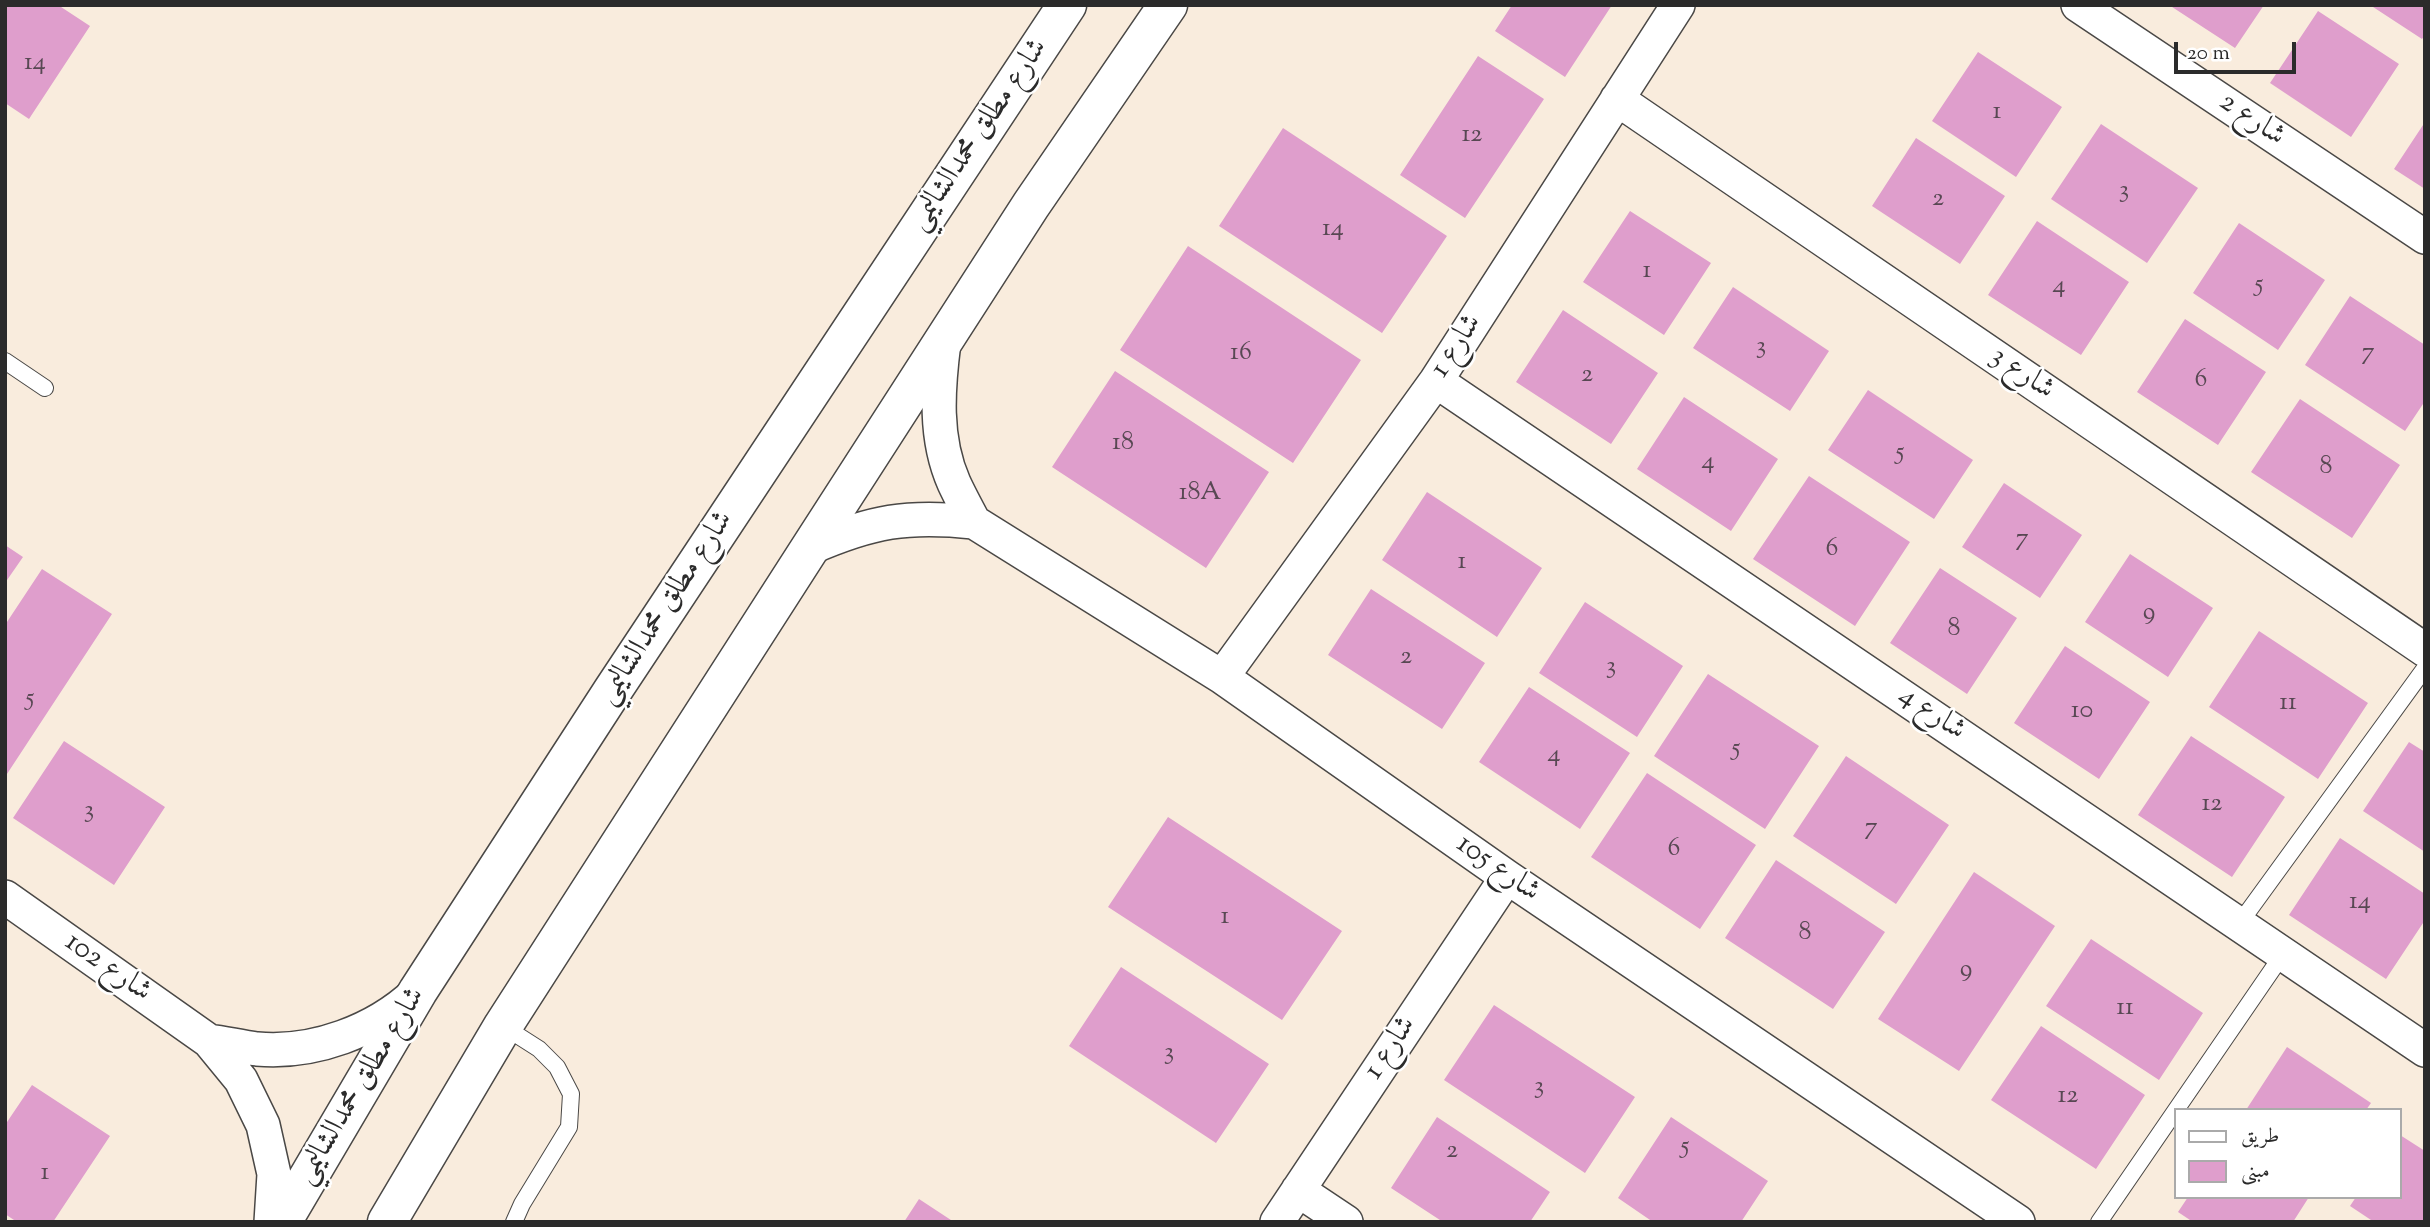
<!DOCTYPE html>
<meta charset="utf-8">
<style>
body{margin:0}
#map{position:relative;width:2430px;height:1227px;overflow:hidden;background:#f9ecdd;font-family:"Sorts Mill Goudy",Amiri,serif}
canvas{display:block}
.frame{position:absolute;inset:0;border:7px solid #2b2b2b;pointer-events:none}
.legend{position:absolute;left:2174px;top:1108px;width:228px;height:91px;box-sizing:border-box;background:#fff;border:2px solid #aaa;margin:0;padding:9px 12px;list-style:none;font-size:21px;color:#2b2b2b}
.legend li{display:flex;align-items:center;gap:14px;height:35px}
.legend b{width:35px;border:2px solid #aaa}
.scale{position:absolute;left:2174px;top:42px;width:122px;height:32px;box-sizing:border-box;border:4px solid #2b2b2b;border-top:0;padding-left:9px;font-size:21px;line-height:24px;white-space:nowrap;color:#2b2b2b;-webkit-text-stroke:5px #fff;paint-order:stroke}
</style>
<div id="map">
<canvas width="2430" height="1227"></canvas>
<div class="frame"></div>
<ul class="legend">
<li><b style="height:9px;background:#fff"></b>طريق</li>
<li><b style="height:19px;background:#df9ecc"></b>مبنى</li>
</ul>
<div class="scale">20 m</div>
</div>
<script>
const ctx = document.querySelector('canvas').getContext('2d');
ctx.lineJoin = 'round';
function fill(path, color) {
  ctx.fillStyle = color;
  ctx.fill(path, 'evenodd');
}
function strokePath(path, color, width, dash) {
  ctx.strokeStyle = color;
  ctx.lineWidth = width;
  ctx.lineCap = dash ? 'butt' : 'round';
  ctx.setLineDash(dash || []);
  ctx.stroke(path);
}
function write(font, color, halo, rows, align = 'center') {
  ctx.font = font + ' "Sorts Mill Goudy",Amiri,serif';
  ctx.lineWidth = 5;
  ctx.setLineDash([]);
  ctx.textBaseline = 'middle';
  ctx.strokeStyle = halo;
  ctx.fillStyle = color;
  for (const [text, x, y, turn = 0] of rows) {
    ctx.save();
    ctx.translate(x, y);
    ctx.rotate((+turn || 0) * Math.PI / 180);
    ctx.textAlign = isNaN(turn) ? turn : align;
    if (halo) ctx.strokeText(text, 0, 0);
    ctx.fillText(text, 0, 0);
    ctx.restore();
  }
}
const building = new Path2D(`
 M5 5H58L90 26 29 119 5 103Z
 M1512 5H1612L1565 77 1495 31Z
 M2169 5H2264L2235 48Z
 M2370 5H2425V35L2422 39Z
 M2318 11 2399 64 2351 137 2270 83Z
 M1978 52 2062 107 2016 177 1932 121Z
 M1478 56 1544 99 1465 218 1400 175Z
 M2425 122V189L2394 169Z
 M2101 124 2198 188 2147 263 2051 199Z
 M1283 128 1447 236 1382 333 1219 226Z
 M1916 138 2005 196 1960 264 1872 206Z
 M1630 211 1711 263 1664 335 1583 282Z
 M2037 221 2129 282 2081 355 1988 295Z
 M2239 223 2325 280 2278 350 2193 293Z
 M1188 246 1361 360 1293 463 1120 350Z
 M1733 287 1829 351 1790 411 1693 348Z
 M2350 296 2425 345V401L2405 431 2305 365Z
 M1563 310 1658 373 1611 444 1516 382Z
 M2185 319 2266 372 2218 445 2137 392Z
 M1115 371 1269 472 1206 568 1052 467Z
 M1868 390 1973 460 1934 519 1828 450Z
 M1684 397 1778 459 1731 531 1637 469Z
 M2300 399 2400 465 2352 538 2251 472Z
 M1809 476 1910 542 1855 626 1753 559Z
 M2004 483 2082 535 2040 598 1962 547Z
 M1427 492 1542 568 1497 637 1382 560Z
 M5 545 23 557 5 583Z
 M2130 554 2213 608 2168 677 2085 622Z
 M1940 568 2017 618 1967 694 1890 643Z
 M42 569 112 614 5 777V625Z
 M1371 589 1485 663 1442 729 1328 655Z
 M1585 602 1683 666 1637 737 1539 673Z
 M2259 631 2368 703 2318 779 2209 707Z
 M2065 646 2150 702 2099 779 2014 723Z
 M1708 674 1819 746 1765 829 1654 756Z
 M1529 687 1630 753 1580 829 1479 762Z
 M2191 736 2285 797 2232 877 2138 815Z
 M64 741 165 807 114 885 13 818Z
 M2409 742 2425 752V852L2363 811Z
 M1846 756 1949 825 1896 904 1793 836Z
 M1647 773 1756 845 1700 929 1591 857Z
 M1168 817 1342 931 1282 1020 1108 907Z
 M2340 838 2425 894V920L2386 979 2289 915Z
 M1776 860 1885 932 1833 1009 1725 938Z
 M1974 872 2055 926 1959 1071 1878 1019Z
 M2091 939 2203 1013 2159 1080 2046 1006Z
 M1121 967 1269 1064 1216 1143 1069 1046Z
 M1494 1005 1635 1097 1585 1173 1444 1080Z
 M2041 1026 2145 1095 2096 1169 1991 1100Z
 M2287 1047 2371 1103 2366 1110H2246Z
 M32 1085 110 1136 53 1222H17L5 1214V1125Z
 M1437 1117 1550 1192 1530 1222H1443L1391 1188Z
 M1671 1117 1768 1181 1741 1222H1653L1618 1198Z
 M2400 1135 2425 1151V1222H2374L2350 1206 2356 1197H2400Z
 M2188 1197H2309L2293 1222H2193L2178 1212Z
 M919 1199 954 1222H904Z`);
const service = new Path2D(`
 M5 361 45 388
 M2239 924 2425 668
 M503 1026 539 1049 557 1067 571 1094 569 1127 522 1204 514 1222
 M2099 1222 2283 954`);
const minor = new Path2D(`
 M2078 5 2425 237
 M1617 99 2425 650
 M944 342C938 389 934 438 954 483 960 496 967 509 974 522
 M1436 381 2425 1050
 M810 548C872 521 907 515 974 522L1222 677 1507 877 2018 1222
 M1222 677 1436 381 1678 5
 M5 897 209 1041 241 1080 263 1125 274 1174 271 1222
 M209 1041C225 1043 241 1047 257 1049 314 1054 375 1031 416 993
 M1298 1190 1346 1222
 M1277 1222 1507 877`);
const tertiary = new Path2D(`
 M282 1222 418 991 613 690 1067 5
 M387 1222 503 1026 810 548 1031 205 1168 5`);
const numberNames = [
 ["14",35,65],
 ["1",1997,114],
 ["12",1472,137],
 ["3",2124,193],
 ["2",1938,201],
 ["14",1333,231],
 ["1",1647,273],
 ["5",2259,287],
 ["4",2059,288],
 ["3",1761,349],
 ["16",1241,355],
 ["7",2368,355],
 ["2",1587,377],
 ["6",2201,382],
 ["18",1123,445],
 ["5",1900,455],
 ["4",1708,464],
 ["8",2326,469],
 ["18A",1200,495],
 ["7",2022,541],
 ["6",1832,551],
 ["1",1462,564],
 ["9",2149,615],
 ["8",1954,631],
 ["2",1406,659],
 ["3",1611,669],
 ["5",30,701],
 ["11",2288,705],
 ["10",2082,713],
 ["5",1736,751],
 ["4",1554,757],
 ["12",2212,806],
 ["3",89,813],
 ["7",1871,830],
 ["6",1674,851],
 ["14",2360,904],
 ["1",1225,919],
 ["8",1805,935],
 ["9",1966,972],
 ["11",2125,1010],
 ["3",1169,1055],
 ["3",1539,1089],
 ["12",2068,1098],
 ["5",1685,1149],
 ["2",1452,1153],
 ["1",45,1175]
];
const streetNames = [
 ["شارع 2",2251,121,34],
 ["شارع مطلق محمدالشاليمي",980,136,-56],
 ["شارع 1",1458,347,-57],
 ["شارع 3",2021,375,34],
 ["شارع مطلق محمدالشاليمي",667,609,-57],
 ["شارع 4",1931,715,34],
 ["شارع 105",1497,870,35],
 ["شارع 102",107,969,35],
 ["شارع 1",1392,1049,-56],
 ["شارع مطلق محمدالشاليمي",362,1087,-59]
];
fill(building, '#df9ecc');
strokePath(service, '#4a4846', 18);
strokePath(minor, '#4a4846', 36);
strokePath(tertiary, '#4a4846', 41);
strokePath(service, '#fff', 16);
strokePath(minor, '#fff', 33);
strokePath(tertiary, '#fff', 38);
write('26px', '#584853', null, numberNames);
write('30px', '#2b2b2b', '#fff', streetNames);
</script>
